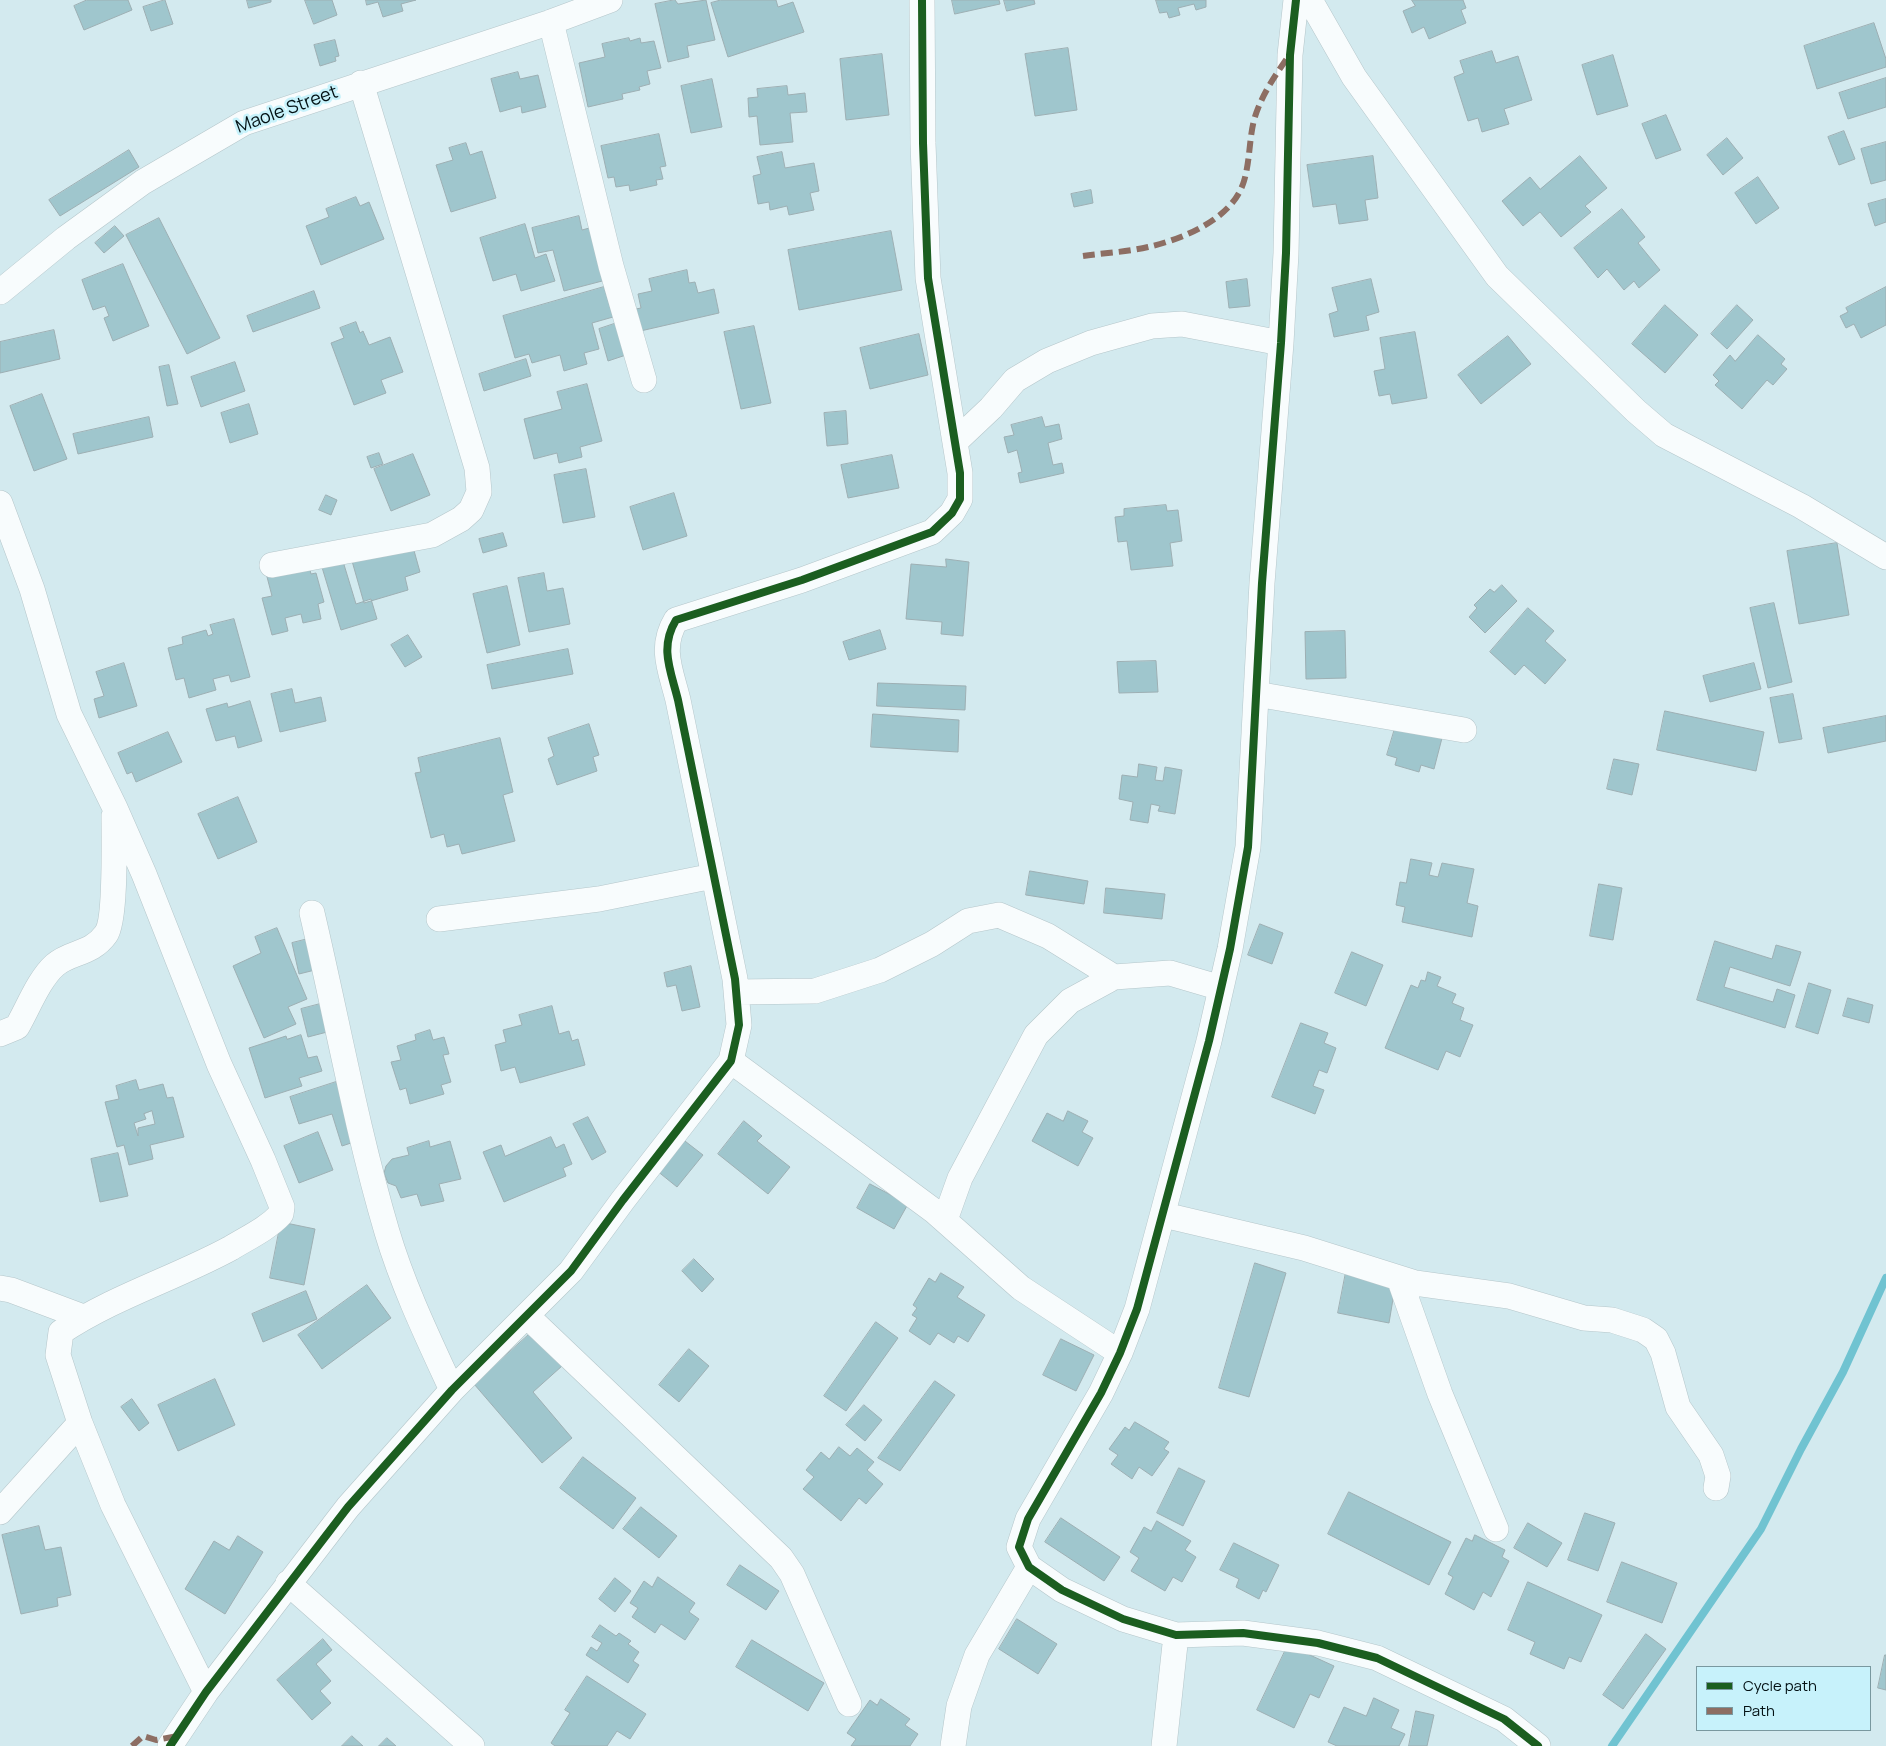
<!DOCTYPE html>
<style>
body{margin:0}
#map{position:relative;width:1886px;height:1746px;overflow:hidden;background:#d3eaef;font-family:Manrope,sans-serif}
canvas{display:block}
.legend{position:absolute;left:1696px;top:1666px;width:175px;height:65px;box-sizing:border-box;background:#c7f2fb;border:1px solid #79989f;margin:0;padding:6px 9px;list-style:none;font-size:15px;color:#031114}
.legend li{display:flex;align-items:center;gap:10px;height:25px}
.legend b{width:25px;border:1px solid #79989f}
</style>
<div id="map">
<canvas width="1886" height="1746"></canvas>
<ul class="legend">
<li><b style="height:6px;background:#1b5e20"></b>Cycle path</li>
<li><b style="height:6px;background:#8d6e63"></b>Path</li>
</ul>
</div>
<script>
const ctx = document.querySelector('canvas').getContext('2d');
ctx.lineJoin = 'round';
function strokePath(path, color, width, dash) {
  ctx.strokeStyle = color;
  ctx.lineWidth = width;
  ctx.lineCap = dash ? 'butt' : 'round';
  ctx.setLineDash(dash || []);
  ctx.stroke(path);
}
function fill(path, color) {
  ctx.fillStyle = color;
  ctx.fill(path, 'evenodd');
}
function write(font, color, halo, rows, align = 'center') {
  ctx.font = font + ' Manrope,sans-serif';
  ctx.lineWidth = 5;
  ctx.setLineDash([]);
  ctx.textBaseline = 'middle';
  ctx.strokeStyle = halo;
  ctx.fillStyle = color;
  for (const [text, x, y, turn = 0] of rows) {
    ctx.save();
    ctx.translate(x, y);
    ctx.rotate((+turn || 0) * Math.PI / 180);
    ctx.textAlign = isNaN(turn) ? turn : align;
    if (halo) ctx.strokeText(text, 0, 0);
    ctx.fillText(text, 0, 0);
    ctx.restore();
  }
}
const stream = new Path2D(`
 M1612 1746 1761 1529 1801 1449 1843 1372 1886 1278`);
const building = new Path2D(`
 M87 0H128L132 10 84 30 74 6Z
 M165 0 173 24 151 31 143 7Z
 M247 0H271V2L249 8Z
 M305 0H332L337 15 314 24Z
 M366 0H416L401 4 403 11 383 17 378 2 367 5Z
 M675 0 678 4 706 0 715 40 687 46 689 57 668 62 655 4Z
 M721 0H776L778 7 793 2 804 32 728 57 711 3Z
 M952 0H999L1000 4 955 14Z
 M1004 0H1034L1035 4 1007 11Z
 M1156 0H1206V7L1196 10 1194 4 1178 8 1180 15 1169 18 1167 12 1160 13Z
 M1412 0H1463L1466 8 1461 10 1466 23 1429 39 1424 27 1412 33 1403 11 1415 6Z
 M1874 23 1886 59V67L1817 89 1804 46Z
 M629 38 630 41 640 38 641 43 654 41 661 68 647 71 650 84 639 87 640 90 622 94 623 99 588 107 579 63 605 57 602 44Z
 M335 40 339 56 335 57 336 61 320 66 314 45Z
 M1068 48 1077 110 1035 116 1025 54Z
 M1492 51 1496 63 1518 56 1532 100 1504 109 1509 124 1482 132 1478 118 1468 121 1454 77 1464 73 1460 61Z
 M882 54 889 115 846 120 840 59Z
 M1613 55 1628 106 1597 115 1582 65Z
 M518 72 520 79 538 75 546 107 522 113 521 106 500 112 491 79Z
 M1886 78V107L1848 119 1839 93Z
 M712 79 722 127 691 133 681 86Z
 M787 86 788 95 805 93 807 112 790 113 793 142 760 145 757 116 749 117 748 98 758 97 757 89Z
 M1666 115 1681 150 1656 159 1642 124Z
 M1844 131 1855 159 1839 165 1828 137Z
 M659 134 666 166 660 167 663 179 656 180 657 185 630 191 629 185 616 187 614 177 608 178 601 146Z
 M1727 138 1743 158 1723 175 1707 155Z
 M1886 142V180L1871 184 1861 149Z
 M466 143 470 155 482 151 496 198 451 212 436 165 453 160 449 148Z
 M129 150 139 167 60 216 49 200Z
 M782 152 785 168 814 163 819 191 810 193 814 210 789 215 787 206 770 210 769 202 758 204 753 176 761 174 757 157Z
 M1373 156 1378 198 1365 200 1368 220 1339 224 1336 204 1313 207 1307 165Z
 M1580 156 1607 188 1585 206 1591 212 1561 237 1540 212 1523 226 1502 201 1530 177 1540 189Z
 M1758 177 1779 208 1756 224 1735 193Z
 M1091 190 1093 203 1074 207 1071 194Z
 M356 197 360 206 369 202 384 239 321 265 306 226 329 217 326 209Z
 M1886 199V222L1875 226 1868 204Z
 M1622 209 1645 237 1638 243 1660 270 1639 288 1634 281 1624 290 1607 269 1598 278 1574 248Z
 M579 216 582 230 593 227 606 280 564 291 553 250 538 253 532 228Z
 M159 218 220 338 187 354 126 235Z
 M525 224 535 258 546 254 555 281 521 291 516 274 493 281 480 238Z
 M115 226 124 236 104 253 95 243Z
 M891 231 902 290 799 310 788 250Z
 M123 264 149 326 113 341 104 318 109 316 105 306 93 310 82 280Z
 M687 270 689 283 695 282 698 293 714 289 719 313 636 332 631 310 641 308 638 294 652 291 649 279Z
 M1247 279 1250 306 1229 308 1226 282Z
 M1371 279 1379 312 1366 316 1369 330 1334 337 1329 314 1338 311 1332 288Z
 M604 287 613 317 592 323 599 349 584 353 587 364 564 371 560 355 532 363 529 354 515 358 503 316Z
 M1886 287V325L1861 338 1854 324 1846 328 1840 316 1848 312 1846 308Z
 M314 291 320 308 253 332 247 316Z
 M1665 305 1698 335 1665 373 1632 344Z
 M1737 305 1753 320 1727 349 1711 334Z
 M356 322 360 333 363 331 369 345 390 337 403 372 381 380 386 393 354 405 331 343 344 338 340 328Z
 M620 322 629 354 608 361 599 329Z
 M754 326 771 403 741 409 724 332Z
 M54 330 60 359 0 373V342Z
 M1415 332 1427 398 1392 404 1390 394 1379 396 1374 371 1385 369 1380 338Z
 M919 334 928 375 870 389 860 348Z
 M1758 335 1785 359 1781 364 1787 369 1773 385 1767 380 1742 409 1715 385 1719 381 1713 375 1730 355 1735 361Z
 M1508 336 1531 364 1481 404 1458 375Z
 M526 359 531 376 484 391 479 374Z
 M235 362 245 391 201 407 191 377Z
 M169 365 178 404 167 406 159 367Z
 M587 384 602 441 580 447 582 457 559 463 557 453 534 459 524 419 562 409 557 392Z
 M42 394 67 459 34 471 10 406Z
 M249 404 258 434 230 443 221 413Z
 M846 411 848 444 827 446 824 413Z
 M149 417 153 437 78 454 73 434Z
 M1042 417 1045 427 1059 424 1062 439 1048 443 1053 465 1062 463 1064 473 1020 483 1018 473 1022 472 1017 450 1008 453 1004 437 1014 435 1011 425Z
 M379 453 383 464 371 468 367 457Z
 M413 454 430 495 391 511 374 469Z
 M892 455 899 488 848 498 841 465Z
 M586 469 595 517 563 523 554 475Z
 M674 493 687 536 643 550 630 507Z
 M326 495 337 500 331 515 319 510Z
 M1166 505 1167 511 1178 510 1182 541 1170 543 1173 566 1131 570 1127 541 1118 542 1115 517 1124 516V509Z
 M503 533 507 546 483 553 479 539Z
 M1837 543 1849 615 1799 624 1787 551Z
 M413 547 420 572 405 577 408 590 364 603 350 554Z
 M342 558 356 604 371 599 377 619 341 630 321 564Z
 M946 559 969 562 963 636 941 634 942 622 906 619 911 564 946 567Z
 M308 562 311 574 316 573 324 602 318 604 321 619 303 623 301 614 285 618 288 631 272 635 262 598 272 596 266 573Z
 M544 573 547 591 563 588 570 624 529 632 518 578Z
 M1502 585 1517 601 1485 633 1469 617 1477 608 1474 605 1490 589 1494 592Z
 M507 586 520 645 487 653 473 594Z
 M1774 603 1792 682 1768 688 1750 608Z
 M1528 608 1554 631 1545 641 1566 660 1545 684 1524 665 1515 675 1490 652Z
 M234 619 250 677 231 682 229 675 213 679 216 690 189 698 184 678 176 680 168 648 183 644 182 637 206 630 208 636 213 634 210 625Z
 M880 630 886 649 849 660 843 642Z
 M1345 631 1346 678 1306 679 1305 632Z
 M408 635 422 657 405 667 391 645Z
 M568 649 573 674 492 689 487 665Z
 M1156 661 1158 692 1119 693 1117 662Z
 M124 663 137 706 99 718 94 699 104 696 96 672Z
 M1754 663 1761 689 1710 702 1703 676Z
 M878 683 966 686 965 710 877 706Z
 M292 689 295 703 321 697 326 721 280 732 271 694Z
 M1793 694 1802 739 1779 743 1770 698Z
 M250 701 262 741 238 748 235 736 216 741 206 709 227 703 228 707Z
 M1665 711 1764 732 1756 771 1657 750Z
 M873 714 959 720 958 752 871 747Z
 M1886 716V741L1828 753 1823 728Z
 M589 724 599 755 593 757 597 771 557 785 548 759 554 756 548 738Z
 M1396 725 1442 738 1434 769 1421 765 1419 772 1395 765 1397 758 1387 755Z
 M168 732 182 762 136 782 132 772 127 774 118 753Z
 M500 738 513 792 503 795 515 841 462 854 459 844 447 847 444 834 431 838 415 773 421 772 418 758Z
 M1614 759 1639 764 1632 795 1607 789Z
 M1139 764 1157 767 1155 780 1163 781 1165 767 1182 770 1175 814 1158 811 1160 806 1151 804 1148 823 1130 820 1133 802 1119 799 1122 775 1137 777Z
 M238 797 257 842 218 859 198 814Z
 M1411 859 1432 863 1429 875 1438 877 1442 863 1474 869 1467 903 1478 906 1472 937 1402 922 1405 907 1396 905 1400 882 1406 883Z
 M1030 871 1088 881 1084 904 1026 895Z
 M1599 884 1622 888 1613 940 1590 936Z
 M1106 888 1165 894 1162 919 1104 913Z
 M1260 924 1283 933 1272 964 1248 955Z
 M277 928 307 999 288 1007 296 1024 264 1038 233 966 261 953 255 937Z
 M312 938 319 969 299 974 292 943Z
 M1715 941 1772 959 1776 945 1801 952 1790 986 1730 967 1724 987 1773 1002 1777 989 1795 995 1785 1028 1697 1000Z
 M1352 952 1383 965 1366 1006 1335 993Z
 M691 966 700 1007 682 1011 676 985 667 987 664 973Z
 M1428 972 1441 977 1437 986 1456 994 1452 1003 1464 1008 1460 1020 1473 1025 1460 1057 1446 1051 1438 1070 1385 1048 1411 985 1418 988 1421 980 1425 981Z
 M1809 983 1831 990 1818 1034 1796 1027Z
 M1848 998 1873 1005 1869 1023 1843 1016Z
 M324 1003 331 1031 308 1037 301 1009Z
 M552 1006 559 1034 569 1031 572 1041 578 1039 585 1065 520 1083 515 1067 501 1071 495 1045 506 1042 503 1030 522 1025 519 1015Z
 M1301 1023 1328 1033 1324 1043 1336 1048 1327 1073 1319 1070 1313 1086 1324 1090 1315 1114 1272 1097Z
 M430 1030 433 1040 444 1037 449 1054 443 1055 451 1082 441 1085 444 1094 410 1104 406 1088 400 1090 391 1062 401 1060 397 1046 416 1040 415 1035Z
 M301 1035 308 1058 317 1056 322 1071 299 1078 302 1086 265 1098 249 1048 286 1036 287 1039Z
 M136 1080 139 1090 163 1084 167 1098 173 1097 184 1137 150 1145 153 1159 129 1165 124 1145 117 1147 105 1102 119 1099 116 1086ZM152 1111 155 1124 138 1128V1136L134 1123 146 1119 144 1114Z
 M336 1082 360 1140 342 1146 332 1114 299 1124 290 1097Z
 M1068 1111 1088 1121 1082 1132 1093 1138 1078 1166 1032 1141 1047 1113 1063 1121Z
 M588 1117 606 1152 592 1160 573 1124Z
 M744 1121 762 1136 757 1141 790 1167 768 1194 718 1154Z
 M318 1132 333 1170 299 1183 284 1146Z
 M551 1137 556 1148 564 1144 572 1164 563 1168 566 1176 504 1202 483 1152 501 1145 505 1156Z
 M681 1138 703 1155 677 1187 656 1170Z
 M429 1141 430 1147 450 1141 461 1179 439 1184 444 1201 421 1206 417 1194 401 1198 396 1186 388 1183 384 1173 386 1166 392 1159 409 1155 407 1148Z
 M118 1153 128 1196 100 1202 91 1159Z
 M870 1184 908 1204 894 1229 857 1208Z
 M281 1222 315 1229 304 1285 270 1278Z
 M694 1259 714 1279 702 1292 682 1271Z
 M1255 1263 1286 1273 1249 1397 1219 1388Z
 M1346 1272 1396 1281 1389 1323 1338 1313Z
 M941 1273 964 1287 957 1297 985 1315 968 1342 958 1336 954 1343 938 1333 930 1345 909 1331 917 1318 912 1315 917 1308 913 1305 929 1278 935 1282Z
 M367 1285 391 1318 322 1369 298 1335Z
 M306 1291 317 1319 263 1342 252 1314Z
 M876 1322 898 1338 846 1411 824 1396Z
 M533 1331 562 1366 533 1392 572 1438 542 1463 474 1384Z
 M1061 1339 1094 1355 1076 1391 1043 1375Z
 M689 1349 709 1366 679 1402 659 1385Z
 M215 1379 235 1425 178 1451 158 1405Z
 M935 1381 955 1395 900 1471 878 1458Z
 M132 1399 149 1423 139 1431 121 1407Z
 M864 1405 882 1420 865 1441 846 1425Z
 M1135 1422 1169 1442 1164 1449 1169 1452 1152 1476 1139 1467 1132 1479 1111 1464 1118 1455 1109 1449 1125 1427 1129 1430Z
 M839 1447 850 1456 857 1448 874 1462 867 1470 883 1484 866 1504 859 1498 841 1521 803 1489 814 1477 806 1470 821 1452 829 1459Z
 M583 1457 636 1498 613 1529 560 1488Z
 M1179 1468 1205 1481 1183 1526 1157 1513Z
 M1349 1492 1451 1542 1429 1585 1328 1534Z
 M641 1507 677 1536 659 1558 623 1529Z
 M1585 1513 1615 1523 1598 1571 1568 1560Z
 M1061 1518 1120 1557 1104 1581 1045 1542Z
 M1157 1521 1191 1541 1185 1550 1196 1557 1182 1582 1173 1577 1165 1591 1131 1571 1139 1558 1130 1552 1144 1527 1151 1531Z
 M1528 1523 1562 1543 1547 1567 1514 1548Z
 M39 1526 45 1550 61 1547 71 1595 57 1598 58 1606 21 1614 2 1535Z
 M1475 1535 1505 1550 1502 1557 1509 1561 1491 1597 1483 1592 1474 1610 1445 1594 1453 1577 1448 1574 1466 1538 1472 1541Z
 M238 1536 263 1552 225 1614 185 1589 214 1541 229 1550Z
 M1234 1543 1279 1565 1266 1592 1263 1590 1259 1599 1236 1587 1239 1579 1220 1570Z
 M1622 1562 1677 1583 1662 1623 1607 1602Z
 M740 1565 779 1591 766 1610 727 1585Z
 M658 1577 695 1603 689 1612 699 1619 685 1640 661 1624 655 1633 632 1617 638 1608 630 1603 644 1581 652 1587Z
 M615 1578 631 1591 615 1612 599 1599Z
 M1528 1582 1602 1615 1581 1662 1569 1657 1564 1669 1530 1654 1535 1642 1508 1630Z
 M1017 1619 1057 1644 1038 1674 999 1649Z
 M600 1625 616 1636 619 1633 631 1641 628 1644 639 1652 633 1661 639 1665 628 1683 586 1655 591 1647 597 1651 602 1643 592 1637Z
 M1646 1634 1666 1649 1623 1709 1603 1695Z
 M323 1639 332 1650 316 1664 331 1681 320 1691 331 1703 312 1720 277 1680Z
 M752 1640 824 1683 808 1711 736 1667Z
 M1288 1645 1334 1666 1319 1698 1310 1694 1294 1728 1257 1710Z
 M1885 1655H1886V1690L1878 1688Z
 M587 1676 646 1714 630 1739 617 1731 607 1746H555L551 1743 570 1713 565 1710Z
 M1374 1698 1399 1710 1391 1728 1405 1734 1399 1746H1337L1328 1742 1344 1707 1366 1716Z
 M881 1699 910 1719 905 1725 918 1734 910 1746H851L856 1739 847 1733 870 1700 877 1705Z
 M1416 1711 1434 1715 1427 1746H1409Z
 M352 1736 363 1746H342Z
 M387 1738 396 1746H379Z`);
const minor = new Path2D(`
 M1296 0 1290 55 1286 253 1281 343 1262 583 1248 847 1230 949 1209 1041 1137 1309 1120 1353 1101 1393 1028 1519 1019 1547 1029 1567 1062 1590 1123 1619 1176 1635 1243 1633 1318 1643 1377 1658 1504 1719 1538 1746
 M1310 0 1354 77 1497 276 1636 411 1664 435 1801 506 1886 557
 M551 22 611 266 644 380
 M0 292 66 238 143 182 244 123 551 22 610 0
 M955 442 991 408 1015 380 1047 361 1091 343 1152 326 1182 324 1281 343
 M0 503 32 589 69 714 115 808 144 874 219 1064 263 1160 282 1207 281 1214C267 1229 249 1237 231 1248 176 1278 113 1297 61 1332L58 1355 80 1423 113 1505 206 1692
 M272 565 432 535 461 519 471 510 479 492 477 468 361 83
 M1256 694 1464 730
 M312 913C337 1019 356 1127 387 1232 403 1286 428 1338 452 1390
 M439 919 599 899 713 876
 M737 992 815 991 880 970 932 944 968 921 999 915 1048 936 1114 977
 M0 1034 17 1027C28 1008 39 979 55 965 71 951 91 955 106 934 116 920 114 837 114 816
 M731 1061 934 1211 1021 1288 1120 1353
 M1164 1215 1304 1248 1415 1283 1509 1296 1584 1318 1612 1320 1643 1330 1656 1339 1663 1353 1678 1407 1711 1455 1718 1476 1716 1488
 M945 1220 960 1178 1036 1035 1070 1001 1114 977 1170 973 1221 988
 M1399 1278 1440 1394 1496 1529
 M0 1288 11 1290 83 1317
 M527 1316 781 1558 792 1574 849 1704
 M0 1512 80 1423
 M288 1583 472 1746
 M170 1746 206 1692 348 1507 452 1390 571 1271 623 1200 731 1061 739 1025 735 979 678 700C671 671 659 648 676 620L802 580 932 532 952 513 960 499V473L928 278 923 143 922 0
 M953 1746 959 1706 977 1655 1029 1567
 M1164 1746 1176 1635`);
const quiet = new Path2D(`
 M1083 256C1104 253 1127 252 1148 247 1183 239 1233 219 1244 181 1250 161 1249 140 1254 120 1261 96 1274 77 1288 57
 M132 1746 143 1736 156 1740 177 1736`);
const cycleway = new Path2D(`
 M1296 0 1290 55 1286 253 1281 343 1262 583 1248 847 1230 949 1209 1041 1137 1309 1120 1353 1101 1393 1028 1519 1019 1547 1029 1567 1062 1590 1123 1619 1176 1635 1243 1633 1318 1643 1377 1658 1504 1719 1538 1746
 M170 1746 206 1692 348 1507 452 1390 571 1271 623 1200 731 1061 739 1025 735 979 678 700C671 671 659 648 676 620L802 580 932 532 952 513 960 499V473L928 278 923 143 922 0`);
const streetNames = [
 ["Maole Street",287,110,-20]
];
strokePath(stream, '#70c3d1', 8);
fill(building, '#9fc6cd');
strokePath(building, '#9dafb3', 1);
strokePath(minor, '#b5c6ca', 26);
strokePath(minor, '#f8fcfd', 25);
strokePath(quiet, '#8d6e63', 6, [12, 6]);
strokePath(cycleway, '#1b5e20', 8);
write('18px', '#031114', '#c7f2fb', streetNames);
</script>
